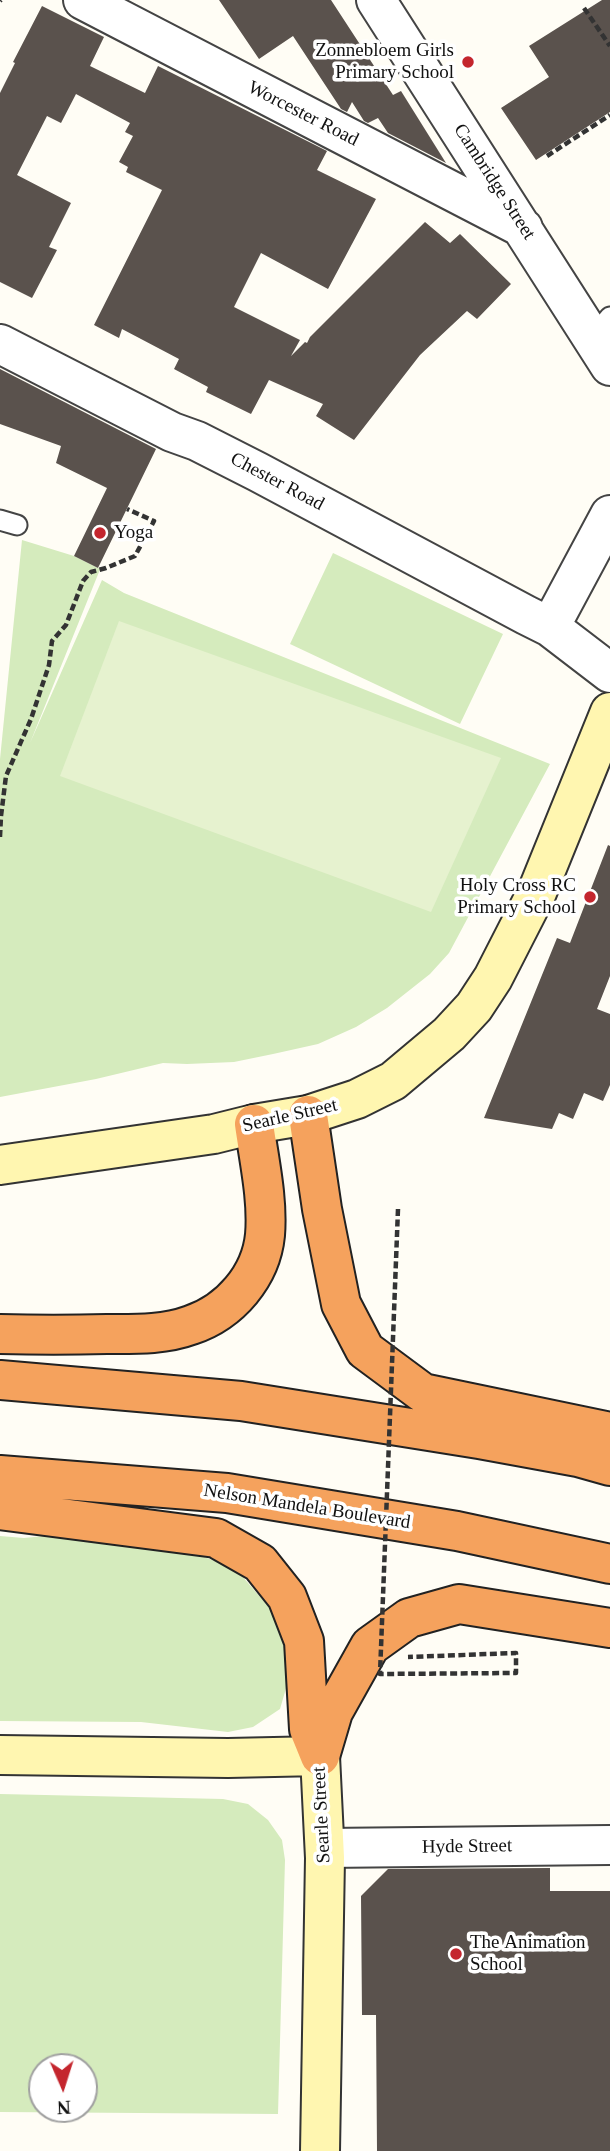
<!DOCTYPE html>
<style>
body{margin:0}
#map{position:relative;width:610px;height:2151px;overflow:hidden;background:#fffdf5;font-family:Georgia,serif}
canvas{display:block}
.north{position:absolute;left:28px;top:2053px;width:70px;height:70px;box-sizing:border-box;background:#fff;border:2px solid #a0a0a0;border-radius:50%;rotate:177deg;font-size:19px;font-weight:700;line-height:28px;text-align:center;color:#111}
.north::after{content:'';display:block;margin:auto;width:24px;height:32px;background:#c4262e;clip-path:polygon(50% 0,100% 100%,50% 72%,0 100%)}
</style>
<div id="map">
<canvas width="610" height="2151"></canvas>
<div class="north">N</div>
</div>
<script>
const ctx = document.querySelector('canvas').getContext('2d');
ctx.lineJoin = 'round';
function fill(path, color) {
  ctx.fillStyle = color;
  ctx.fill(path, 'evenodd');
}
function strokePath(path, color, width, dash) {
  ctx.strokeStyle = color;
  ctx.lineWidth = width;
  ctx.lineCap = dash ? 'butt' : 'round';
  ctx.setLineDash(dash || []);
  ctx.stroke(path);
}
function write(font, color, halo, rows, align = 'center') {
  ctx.font = font + ' Georgia,serif';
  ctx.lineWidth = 7;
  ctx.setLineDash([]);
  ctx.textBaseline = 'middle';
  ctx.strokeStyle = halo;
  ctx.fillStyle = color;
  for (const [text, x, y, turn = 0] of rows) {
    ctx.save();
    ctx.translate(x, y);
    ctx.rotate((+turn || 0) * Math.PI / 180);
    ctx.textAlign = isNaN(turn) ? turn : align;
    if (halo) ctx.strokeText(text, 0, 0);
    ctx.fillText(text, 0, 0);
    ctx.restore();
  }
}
const green = new Path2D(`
 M22 540 74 556 98 568 101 567 30 743 102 580 124 593 550 764 449 953 430 974 387 1008 356 1027 318 1044 273 1054 234 1062 187 1064 163 1063 96 1079 0 1097V759Z
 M333 553 503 634 460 724 290 644Z
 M54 1535 194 1553 220 1563 242 1576 274 1613 289 1659 287 1685 280 1709 253 1727 228 1732 141 1722 0 1721V1536L24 1538Z
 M0 1794 223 1799 248 1804 268 1820 282 1840 285 1860 278 2114 0 2112ZM42 2067H84V2109H42Z`);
const pitch = new Path2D(`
 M119 621 501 758 431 912 60 776Z`);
const building = new Path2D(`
 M219 0H331L393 95 401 91 446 163 388 133 378 118 368 123 364 121 352 102 347 112 341 109 293 36 259 59Z
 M602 0H610V112L536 160 501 108 549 77 529 46Z
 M42 6 104 37 90 66 145 93 158 66 327 151 317 170 376 199 328 289 261 253 234 307 300 340 291 356 305 342 307 343 310 337 425 222 450 243 460 234 511 284 477 319 467 311 420 355 354 440 316 416 323 404 269 380 251 414 206 392 208 387 174 369 179 359 122 329 119 338 94 325 162 190 126 172 128 167 119 162 133 136 125 132 130 123 76 94 61 123 47 116 17 175 71 203 49 247 57 250 32 298 0 282V93L15 63 13 62Z
 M0 369 156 449 98 568 74 556 107 488 56 463 61 446 0 424Z
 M608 845 610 846V976L597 1009 610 1014V1085L603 1101 584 1093 573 1119 559 1113 552 1129 484 1118 557 938 570 943Z
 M550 1868V1891H610V2151H377L376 2015H362L361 1896 388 1869Z`);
const path = new Path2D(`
 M0 1 1 0
 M584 8 610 46
 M547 156 610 115
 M0 837 1 816 6 776 31 719 49 665 52 641 66 625 83 581 91 572 106 568 135 556 154 521 127 509`);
const lane = new Path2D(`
 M593 337 610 317
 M0 520 17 525`);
const street = new Path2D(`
 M83 0 523 228
 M376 0 610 366
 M0 344 172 432 197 441 258 472 526 615 550 627 610 673
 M550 627 610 515
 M325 1848 610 1845`);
const secondary = new Path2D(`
 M0 1165 214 1134 254 1124 308 1115 357 1099 393 1081 449 1034 474 1007 493 978 537 892 610 712
 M0 1755 228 1758 320 1756 325 1858 320 2151`);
const highway = new Path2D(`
 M308 1115 322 1209 341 1304 365 1350 423 1393 610 1432
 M0 1334C36 1335 71 1335 107 1334 135 1334 164 1335 191 1325 230 1312 261 1276 265 1235 268 1199 259 1160 254 1124
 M0 1380 241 1401 479 1439 578 1457 610 1466
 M0 1475 227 1493 457 1531 610 1564
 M0 1510 216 1538 260 1563 287 1597 304 1641 309 1729 320 1756
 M320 1756 333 1712 370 1646 409 1618 459 1604 610 1628`);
const pathBridge = new Path2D(`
 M398 1209 380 1674 516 1673V1653L408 1657`);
const markers = [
 [468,62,7,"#c4262e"],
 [100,533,7,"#c4262e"],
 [590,897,7,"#c4262e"],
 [456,1954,7,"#c4262e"]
];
const poiNames = [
 ["Zonnebloem Girls",454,51],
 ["Primary School",454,73],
 ["Yoga",114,533,"left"],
 ["Holy Cross RC",576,886],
 ["Primary School",576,908],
 ["The Animation",470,1943,"left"],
 ["School",470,1965,"left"]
];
const streetNames = [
 ["Worcester Road",303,114,27],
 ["Cambridge Street",494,182,57],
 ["Chester Road",277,482,28],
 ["Searle Street",290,1116,-13],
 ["Nelson Mandela Boulevard",307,1507,9],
 ["Searle Street",322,1815,-93],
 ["Hyde Street",467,1847,-1]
];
fill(green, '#d5ebbd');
fill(pitch, '#e6f2cf');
fill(building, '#5a524d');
strokePath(lane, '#444', 23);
strokePath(street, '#444', 42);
strokePath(secondary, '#333', 42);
strokePath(highway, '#222', 42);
strokePath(path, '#333', 4.5, [7, 3.5]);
strokePath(lane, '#fff', 19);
strokePath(street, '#fff', 38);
strokePath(secondary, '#fff6b0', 38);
strokePath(highway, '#f5a25d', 38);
strokePath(pathBridge, '#333', 4.5, [7, 3.5]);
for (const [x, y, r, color] of markers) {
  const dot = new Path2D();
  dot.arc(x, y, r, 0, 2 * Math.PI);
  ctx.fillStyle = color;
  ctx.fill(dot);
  strokePath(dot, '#fff', 2.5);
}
write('19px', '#111', '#fff', poiNames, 'right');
write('19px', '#111', '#fff', streetNames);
</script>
